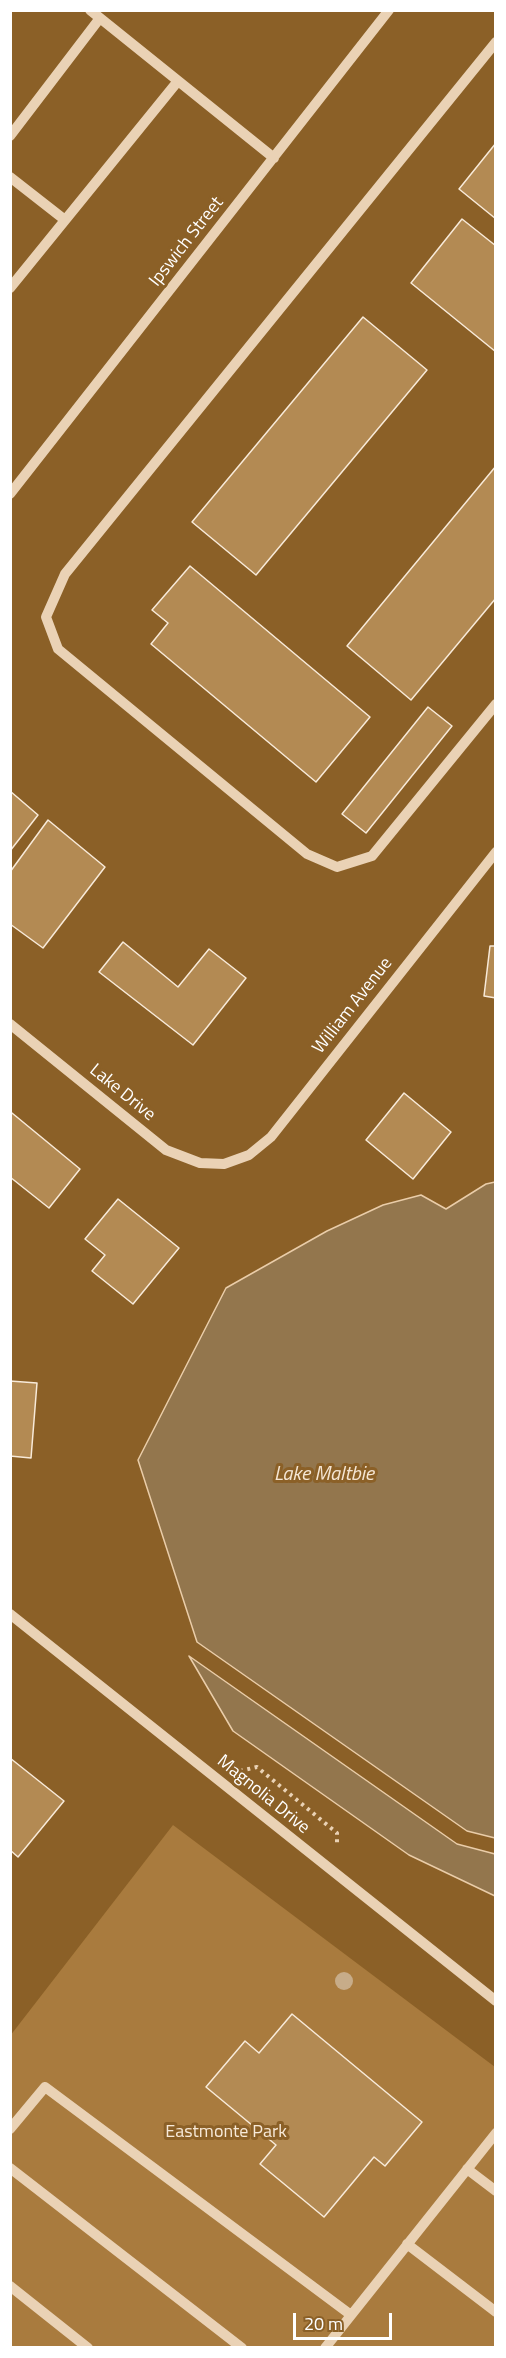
<!DOCTYPE html>
<style>
body{margin:0}
#map{position:relative;width:506px;height:2358px;overflow:hidden;background:#8b6027;font-family:"Titillium Web",sans-serif}
canvas{display:block}
.frame{position:absolute;inset:0;border:12px solid #fff;pointer-events:none}
.scale{position:absolute;left:293px;top:2313px;width:99px;height:27px;box-sizing:border-box;border:3px solid #fff;border-top:0;padding-left:8px;font-size:18px;line-height:21px;white-space:nowrap;color:#fff;-webkit-text-stroke:4px #8b6027;paint-order:stroke}
</style>
<div id="map">
<canvas width="506" height="2358"></canvas>
<div class="frame"></div>
<div class="scale">20 m</div>
</div>
<script>
const ctx = document.querySelector('canvas').getContext('2d');
ctx.lineJoin = 'round';
function fill(path, color) {
  ctx.fillStyle = color;
  ctx.fill(path, 'evenodd');
}
function strokePath(path, color, width, dash) {
  ctx.strokeStyle = color;
  ctx.lineWidth = width;
  ctx.lineCap = dash ? 'butt' : 'round';
  ctx.setLineDash(dash || []);
  ctx.stroke(path);
}
function write(font, color, halo, rows, align = 'center') {
  ctx.font = font + ' "Titillium Web",sans-serif';
  ctx.lineWidth = 6;
  ctx.setLineDash([]);
  ctx.textBaseline = 'middle';
  ctx.strokeStyle = halo;
  ctx.fillStyle = color;
  for (const [text, x, y, turn = 0] of rows) {
    ctx.save();
    ctx.translate(x, y);
    ctx.rotate((+turn || 0) * Math.PI / 180);
    ctx.textAlign = isNaN(turn) ? turn : align;
    if (halo) ctx.strokeText(text, 0, 0);
    ctx.fillText(text, 0, 0);
    ctx.restore();
  }
}
const green = new Path2D(`
 M173 1825 495 2067V2347H11L10 2036Z`);
const water = new Path2D(`
 M495 1182H496L495 1838 467 1831 197 1642 138 1460 226 1288 327 1231 383 1205 421 1195 446 1209 486 1184Z
 M189 1656 457 1844 495 1854V1896L409 1855 233 1731Z`);
const building = new Path2D(`
 M496 143V219L459 189Z
 M462 219 496 246V352L411 283Z
 M363 317 427 370 256 575 192 522Z
 M496 466V598L411 700 347 646Z
 M190 566 370 717 316 782 151 644 168 623 152 610Z
 M428 707 452 726 366 833 342 814Z
 M10 791 38 815 10 851Z
 M48 820 105 867 43 948 10 924V872Z
 M123 942 178 987 209 949 246 978 193 1045 99 972Z
 M490 946H496V998L484 996Z
 M404 1093 451 1132 413 1179 366 1140Z
 M12 1113 80 1169 49 1208 10 1177V1116Z
 M118 1199 179 1248 133 1304 92 1271 105 1255 85 1239Z
 M10 1381 37 1383 31 1458 10 1456Z
 M10 1758 64 1801 18 1857 10 1850Z
 M292 2014 422 2122 385 2166 374 2157 324 2217 260 2164 276 2145 206 2087 245 2041 259 2053Z`);
const path = new Path2D(`
 M240 1771 257 1767 337 1833V1846`);
const minor = new Path2D(`
 M90 10 274 158
 M496 42 65 574 46 617 58 649 307 854 337 867 372 856 496 704
 M10 136 100 18
 M10 177 65 220
 M10 288 178 81
 M10 494 389 10
 M10 1024 166 1150 200 1163 224 1164 249 1155 271 1137 496 852
 M10 1614 496 2001
 M10 2129 45 2087 351 2315
 M10 2168 242 2348
 M467 2169 496 2191
 M407 2244 496 2312
 M10 2286 88 2348
 M325 2348 496 2133`);
const trees = [
 [344,1981]
];
const streetNames = [
 ["Ipswich Street",187,242,-52],
 ["William Avenue",353,1006,-52],
 ["Lake Drive",122,1093,39],
 ["Magnolia Drive",263,1795,39]
];
const parkNames = [
 ["Eastmonte Park",226,2133]
];
const waterNames = [
 ["Lake Maltbie",324,1475]
];
fill(green, '#a97b3e');
fill(water, '#93764d');
strokePath(water, '#eacda9', 1.5);
fill(building, '#b38a53');
strokePath(building, '#f8ead9', 1.5);
strokePath(path, '#ead2b5', 4, [3, 4.5]);
strokePath(minor, '#ead2b5', 10);
ctx.fillStyle = '#c7ac89';
for (const [x, y] of trees) {
  ctx.beginPath();
  ctx.arc(x, y, 9, 0, 2 * Math.PI);
  ctx.fill();
}
write('18px', '#fff', '#8b6027', streetNames);
write('18px', '#f8ead9', '#8b6027', parkNames);
write('italic 20px', '#f5e6d4', '#8b6027', waterNames);
</script>
